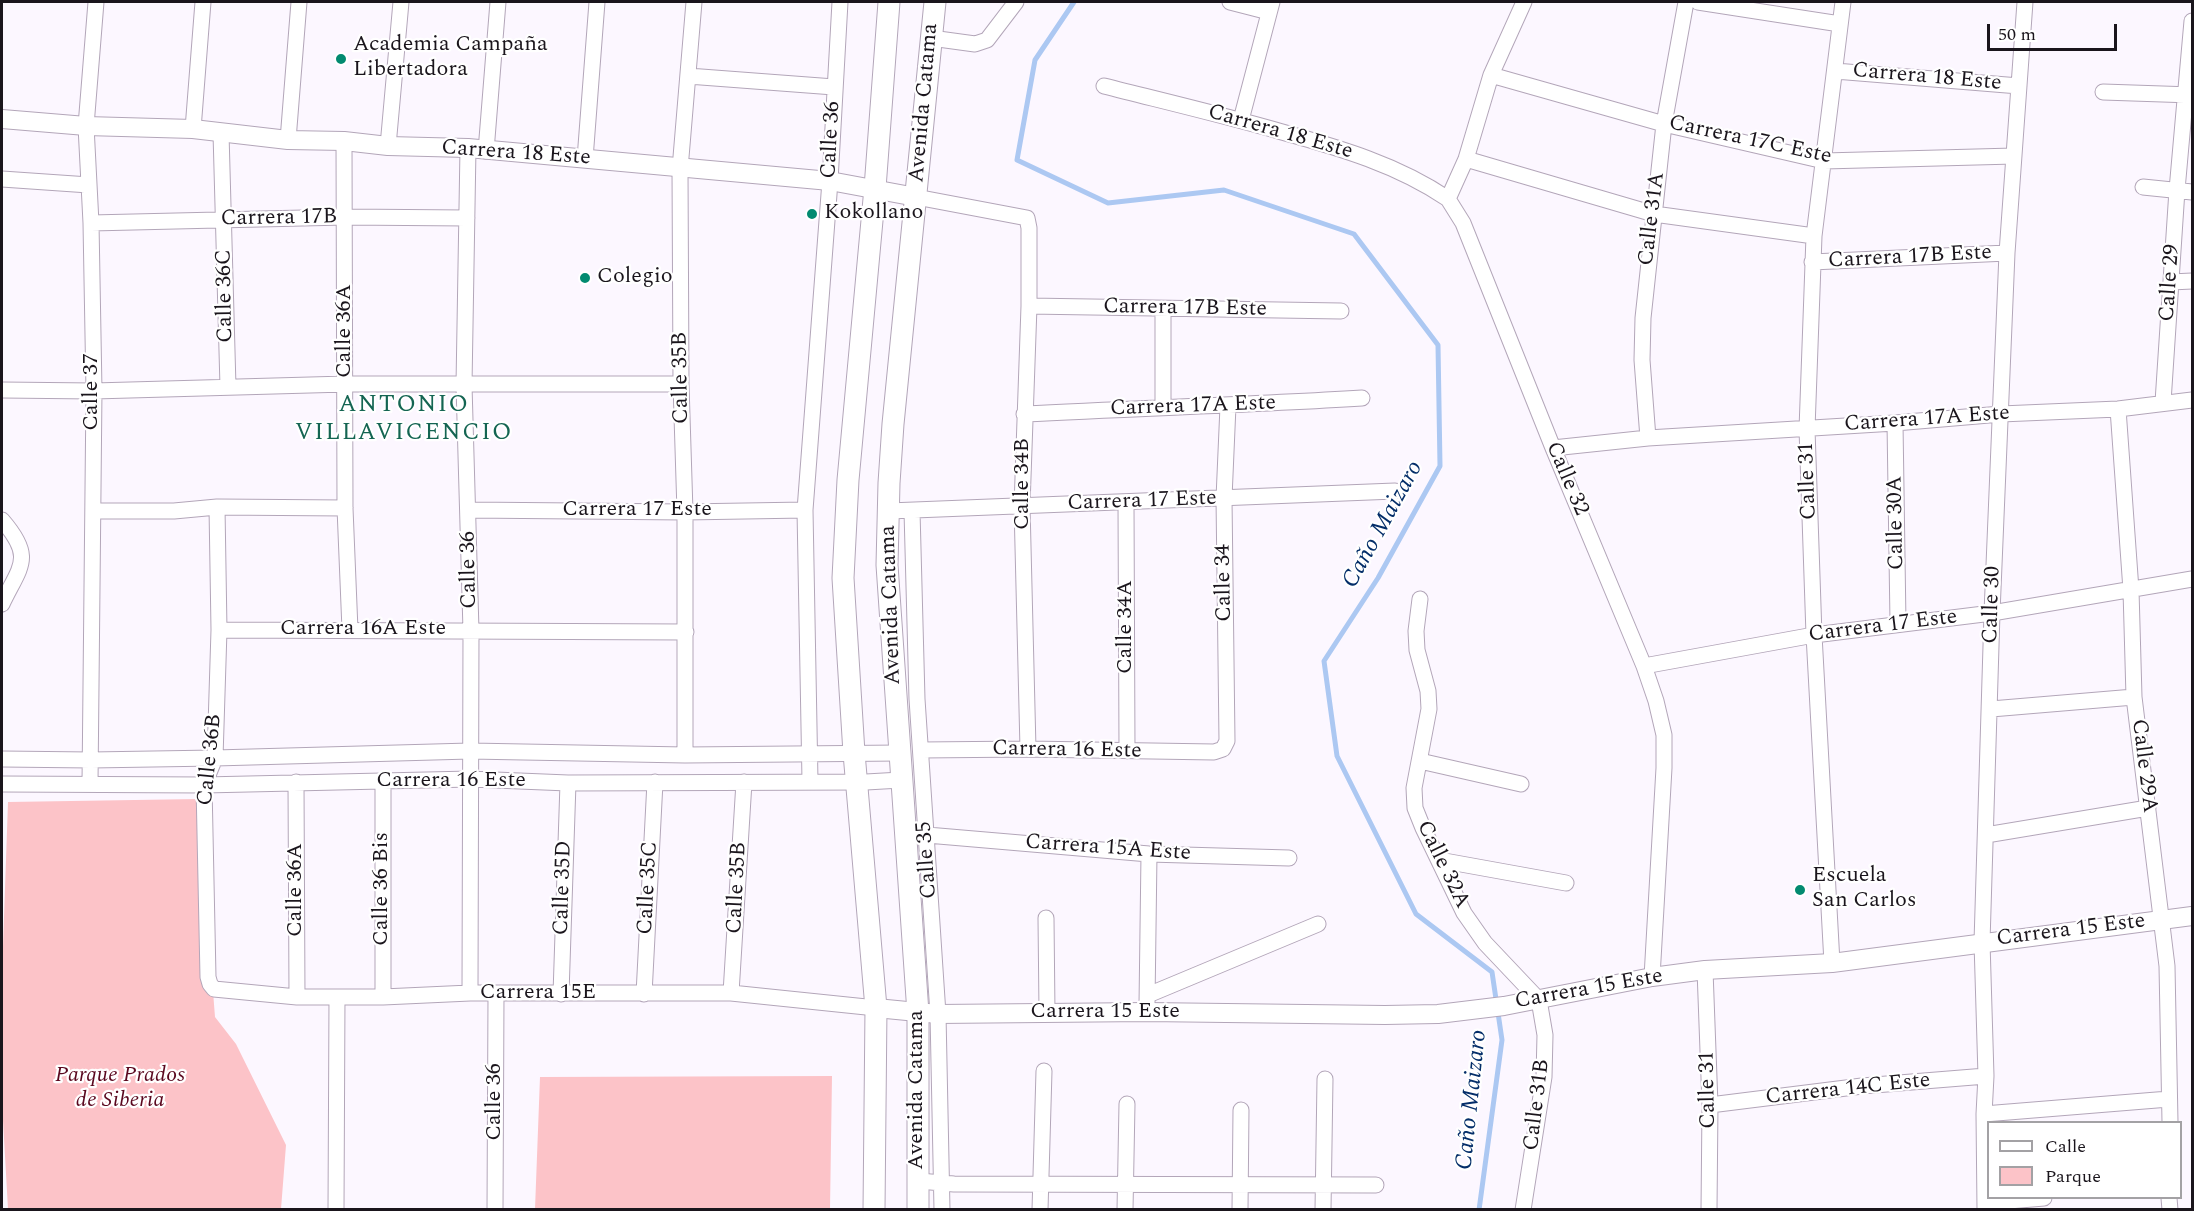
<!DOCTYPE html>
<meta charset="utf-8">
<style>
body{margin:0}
#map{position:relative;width:2194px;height:1211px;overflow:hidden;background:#fcf7ff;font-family:Spectral,serif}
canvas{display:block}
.frame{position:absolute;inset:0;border:3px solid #1a151c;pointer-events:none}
.legend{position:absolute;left:1987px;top:1121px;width:195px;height:78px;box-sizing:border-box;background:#fff;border:2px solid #a3a1a4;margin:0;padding:8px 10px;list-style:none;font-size:18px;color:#1a151c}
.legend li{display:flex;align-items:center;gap:12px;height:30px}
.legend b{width:30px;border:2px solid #a3a1a4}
.scale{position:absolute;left:1987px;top:24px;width:130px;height:27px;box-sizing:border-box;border:3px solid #1a151c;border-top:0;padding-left:8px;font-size:18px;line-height:21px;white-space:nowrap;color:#1a151c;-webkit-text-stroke:4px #fff;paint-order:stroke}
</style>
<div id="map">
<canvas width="2194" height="1211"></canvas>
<div class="frame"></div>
<ul class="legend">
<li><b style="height:8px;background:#fff"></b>Calle</li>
<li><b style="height:16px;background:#fcc3c8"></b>Parque</li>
</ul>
<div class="scale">50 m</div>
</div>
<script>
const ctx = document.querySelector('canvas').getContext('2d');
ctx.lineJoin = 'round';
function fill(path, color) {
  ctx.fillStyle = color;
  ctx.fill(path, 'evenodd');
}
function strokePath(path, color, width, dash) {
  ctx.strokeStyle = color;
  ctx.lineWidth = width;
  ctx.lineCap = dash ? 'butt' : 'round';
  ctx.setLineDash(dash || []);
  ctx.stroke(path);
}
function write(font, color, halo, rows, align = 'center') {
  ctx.font = font + ' Spectral,serif';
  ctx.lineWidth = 4.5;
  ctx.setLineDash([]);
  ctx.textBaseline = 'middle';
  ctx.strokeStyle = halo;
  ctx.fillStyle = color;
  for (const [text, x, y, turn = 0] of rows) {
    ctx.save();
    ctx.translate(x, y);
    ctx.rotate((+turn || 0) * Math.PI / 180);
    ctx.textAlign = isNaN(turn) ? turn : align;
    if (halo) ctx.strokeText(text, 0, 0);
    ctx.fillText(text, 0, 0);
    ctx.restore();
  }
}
const green = new Path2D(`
 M198 799 215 1017 236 1044 286 1145 281 1209H8L2 1103V975L8 802Z
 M832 1076 830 1209H535L540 1077Z`);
const stream = new Path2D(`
 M1074 2 1035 60 1017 160 1108 203 1224 190 1354 234 1438 345 1440 466 1378 578 1324 661 1337 756 1416 914 1492 972 1502 1040 1479 1210`);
const minor = new Path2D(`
 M1230 2 1269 12
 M1524 2 1491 75 1466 159 1448 199 1463 223 1553 448 1644 666 1656 701 1664 735V768L1652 977
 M1698 2 1840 24
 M931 38 975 44 987 40 1016 2
 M1835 71 2019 86
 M1491 75 1664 124 1824 161 2014 156
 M688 76 834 87
 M1104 86C1163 101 1223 115 1282 132 1340 148 1398 165 1448 199
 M2103 92 2192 95
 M1241 120 1272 2
 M193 129 203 2
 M221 133 228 387
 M288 140 299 2
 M344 141 345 508 350 630
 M388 146 401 2
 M468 148 464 385 471 631 470 993
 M486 151 498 2
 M585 159 597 2
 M1466 159 1654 214 1814 236
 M2 179 89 185
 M2143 187 2192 192
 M916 197 1027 218 1029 228V306L1022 506 1028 749
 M91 223 345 217 467 218
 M1812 262 2007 253
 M2171 282 2192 281
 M1029 306 1341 311
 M1163 310V407
 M2 390 94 391 346 384H681
 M2163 402 2177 190 2192 21
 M2118 409 2131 590 2134 697 2167 966 2170 1122
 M1024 414C1137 408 1249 405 1362 398
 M1895 423 1898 623
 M1648 438 1642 360 1643 318 1664 124 1686 2
 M1553 448 1648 438 1895 423 2001 414 2118 409 2192 400
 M1126 503 1127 751
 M217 507 219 630 215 758 204 785 208 977 210 984 214 989 297 997H383L470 993H731L876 1008
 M469 510 685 512 805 510
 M93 511H174L217 507 345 508
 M889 511 1395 491
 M912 511 917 699 938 1014 942 1210
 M2 520C35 558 20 566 2 604
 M1420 599 1416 631 1417 650 1428 691 1429 709 1414 788 1415 808 1423 828 1464 913 1485 943 1539 1000 1545 1035 1544 1077 1523 1210
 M219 630 686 632
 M1644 666 1814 635 1992 613 2192 579
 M1991 709 2134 697
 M921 750 1028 749 1214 752 1223 749 1227 741 1224 498 1228 406
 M685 755V512L681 384 680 169 694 2
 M2 759 91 760 215 758 470 751 685 755 900 753
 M1420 761 1521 784
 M810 781 805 510 830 181 840 2
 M296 782 297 997
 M383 782V997
 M90 783 94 391 91 223 86 126 96 2
 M2 784 204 785 471 779 568 783 866 782 901 780
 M927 835 1149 854 1289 858
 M1986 835 2148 808
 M1439 860 1566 883
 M1046 918 1047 1012
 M1832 963 1814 635 1807 429 1814 236 1843 2
 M1705 970 1710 1105 1709 1210
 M731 993 744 782
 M561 994 568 783
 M644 994 655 782
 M1148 995 1318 924
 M1147 1004 1149 854
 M1710 1105 1862 1086 1986 1076
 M1984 1114 2169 1099
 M919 1181 954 1184 1376 1185
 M2169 1198 2170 1210
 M1985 1203 2044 1198
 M336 1210 337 997
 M495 1210 496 995
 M1040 1210 1044 1071
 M1125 1210 1127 1104
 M1240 1210 1241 1110
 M1323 1210 1325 1079
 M1985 1210 1984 1114 1986 1076 1982 942 1992 613 2007 253 2025 2`);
const tertiary = new Path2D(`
 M2 119 86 126 193 129 288 140 344 141 388 146 468 148 830 181 916 197
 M876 1008 938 1014 1147 1012 1385 1015 1438 1014 1504 1006 1652 977 1705 970 1832 963 2192 916`);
const secondary = new Path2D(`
 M874 1210 876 1008 854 753 843 578 848 480 875 188 889 2
 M918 1210V1013L887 565 889 483 893 424 935 2`);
const markers = [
 [341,59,6,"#028a70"],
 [812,214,6,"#028a70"],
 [585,278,6,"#028a70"],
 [1800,890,6,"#028a70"]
];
const poiNames = [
 ["Academia Campaña",353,46],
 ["Libertadora",353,71],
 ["Kokollano",824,214],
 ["Colegio",597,278],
 ["Escuela",1812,877],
 ["San Carlos",1812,902]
];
const streetNames = [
 ["Carrera 18 Este",1927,78,5],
 ["Avenida Catama",925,103,-85],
 ["Carrera 18 Este",1280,133,16],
 ["Calle 36",832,140,-87],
 ["Carrera 17C Este",1750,141,12],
 ["Carrera 18 Este",516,154,4],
 ["Carrera 17B",279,219,-1],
 ["Calle 31A",1653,219,-83],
 ["Carrera 17B Este",1910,258,-3],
 ["Calle 29",2171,283,-86],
 ["Calle 36C",226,296,-91],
 ["Carrera 17B Este",1185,309,1],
 ["Calle 36A",346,331,-90],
 ["Calle 35B",682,378,-91],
 ["Calle 37",93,392,-90],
 ["Carrera 17A Este",1193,407,-2],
 ["Carrera 17A Este",1927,420,-4],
 ["Calle 32",1566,479,67],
 ["Calle 31",1809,481,-92],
 ["Calle 34B",1024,484,-90],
 ["Carrera 17 Este",1142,502,-2],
 ["Carrera 17 Este",637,511],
 ["Calle 30A",1897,523,-91],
 ["Calle 36",470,570,-91],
 ["Calle 34",1225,583,-91],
 ["Avenida Catama",892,605,-92],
 ["Calle 30",1993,605,-88],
 ["Calle 34A",1127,627,-90],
 ["Carrera 17 Este",1883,627,-7],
 ["Carrera 16A Este",363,630],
 ["Carrera 16 Este",1067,751,1],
 ["Calle 36B",211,760,-84],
 ["Calle 29A",2143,766,83],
 ["Carrera 16 Este",451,782],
 ["Carrera 15A Este",1108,849,4],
 ["Calle 35",928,860,-94],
 ["Calle 32A",1442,865,64],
 ["Calle 35D",564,888,-88],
 ["Calle 35C",649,888,-87],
 ["Calle 35B",738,888,-87],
 ["Calle 36 Bis",383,889,-90],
 ["Calle 36A",297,890,-90],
 ["Carrera 15 Este",2071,931,-7],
 ["Carrera 15 Este",1589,990,-10],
 ["Carrera 15E",538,994],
 ["Carrera 15 Este",1105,1013],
 ["Avenida Catama",918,1090,-90],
 ["Calle 31",1709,1090,-91],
 ["Carrera 14C Este",1848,1090,-6],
 ["Calle 36",496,1102,-90],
 ["Calle 31B",1538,1105,-83]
];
const parkNames = [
 ["Parque Prados",120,1077],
 ["de Siberia",120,1102]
];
const neighbourhoodNames = [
 ["ANTONIO",404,406],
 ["VILLAVICENCIO",404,434]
];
const waterNames = [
 ["Caño Maizaro",1384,525,-61],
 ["Caño Maizaro",1473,1100,-84]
];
fill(green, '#fcc3c8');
strokePath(stream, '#acc8f2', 5);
strokePath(minor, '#b3a6b9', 17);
strokePath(tertiary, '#b3a6b9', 20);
strokePath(secondary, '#b3a6b9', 23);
strokePath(minor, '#fff', 15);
strokePath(tertiary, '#fff', 18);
strokePath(secondary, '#fff', 21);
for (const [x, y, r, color] of markers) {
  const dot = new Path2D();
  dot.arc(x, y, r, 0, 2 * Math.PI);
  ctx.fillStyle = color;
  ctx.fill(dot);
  strokePath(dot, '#fff', 2);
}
write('22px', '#1a151c', '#fff', poiNames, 'left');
write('22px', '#1a151c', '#fff', streetNames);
write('italic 22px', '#5a071e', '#fff', parkNames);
ctx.letterSpacing = '1.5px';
write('24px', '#146552', '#fff', neighbourhoodNames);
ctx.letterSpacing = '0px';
write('italic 24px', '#042e69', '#fff', waterNames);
</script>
